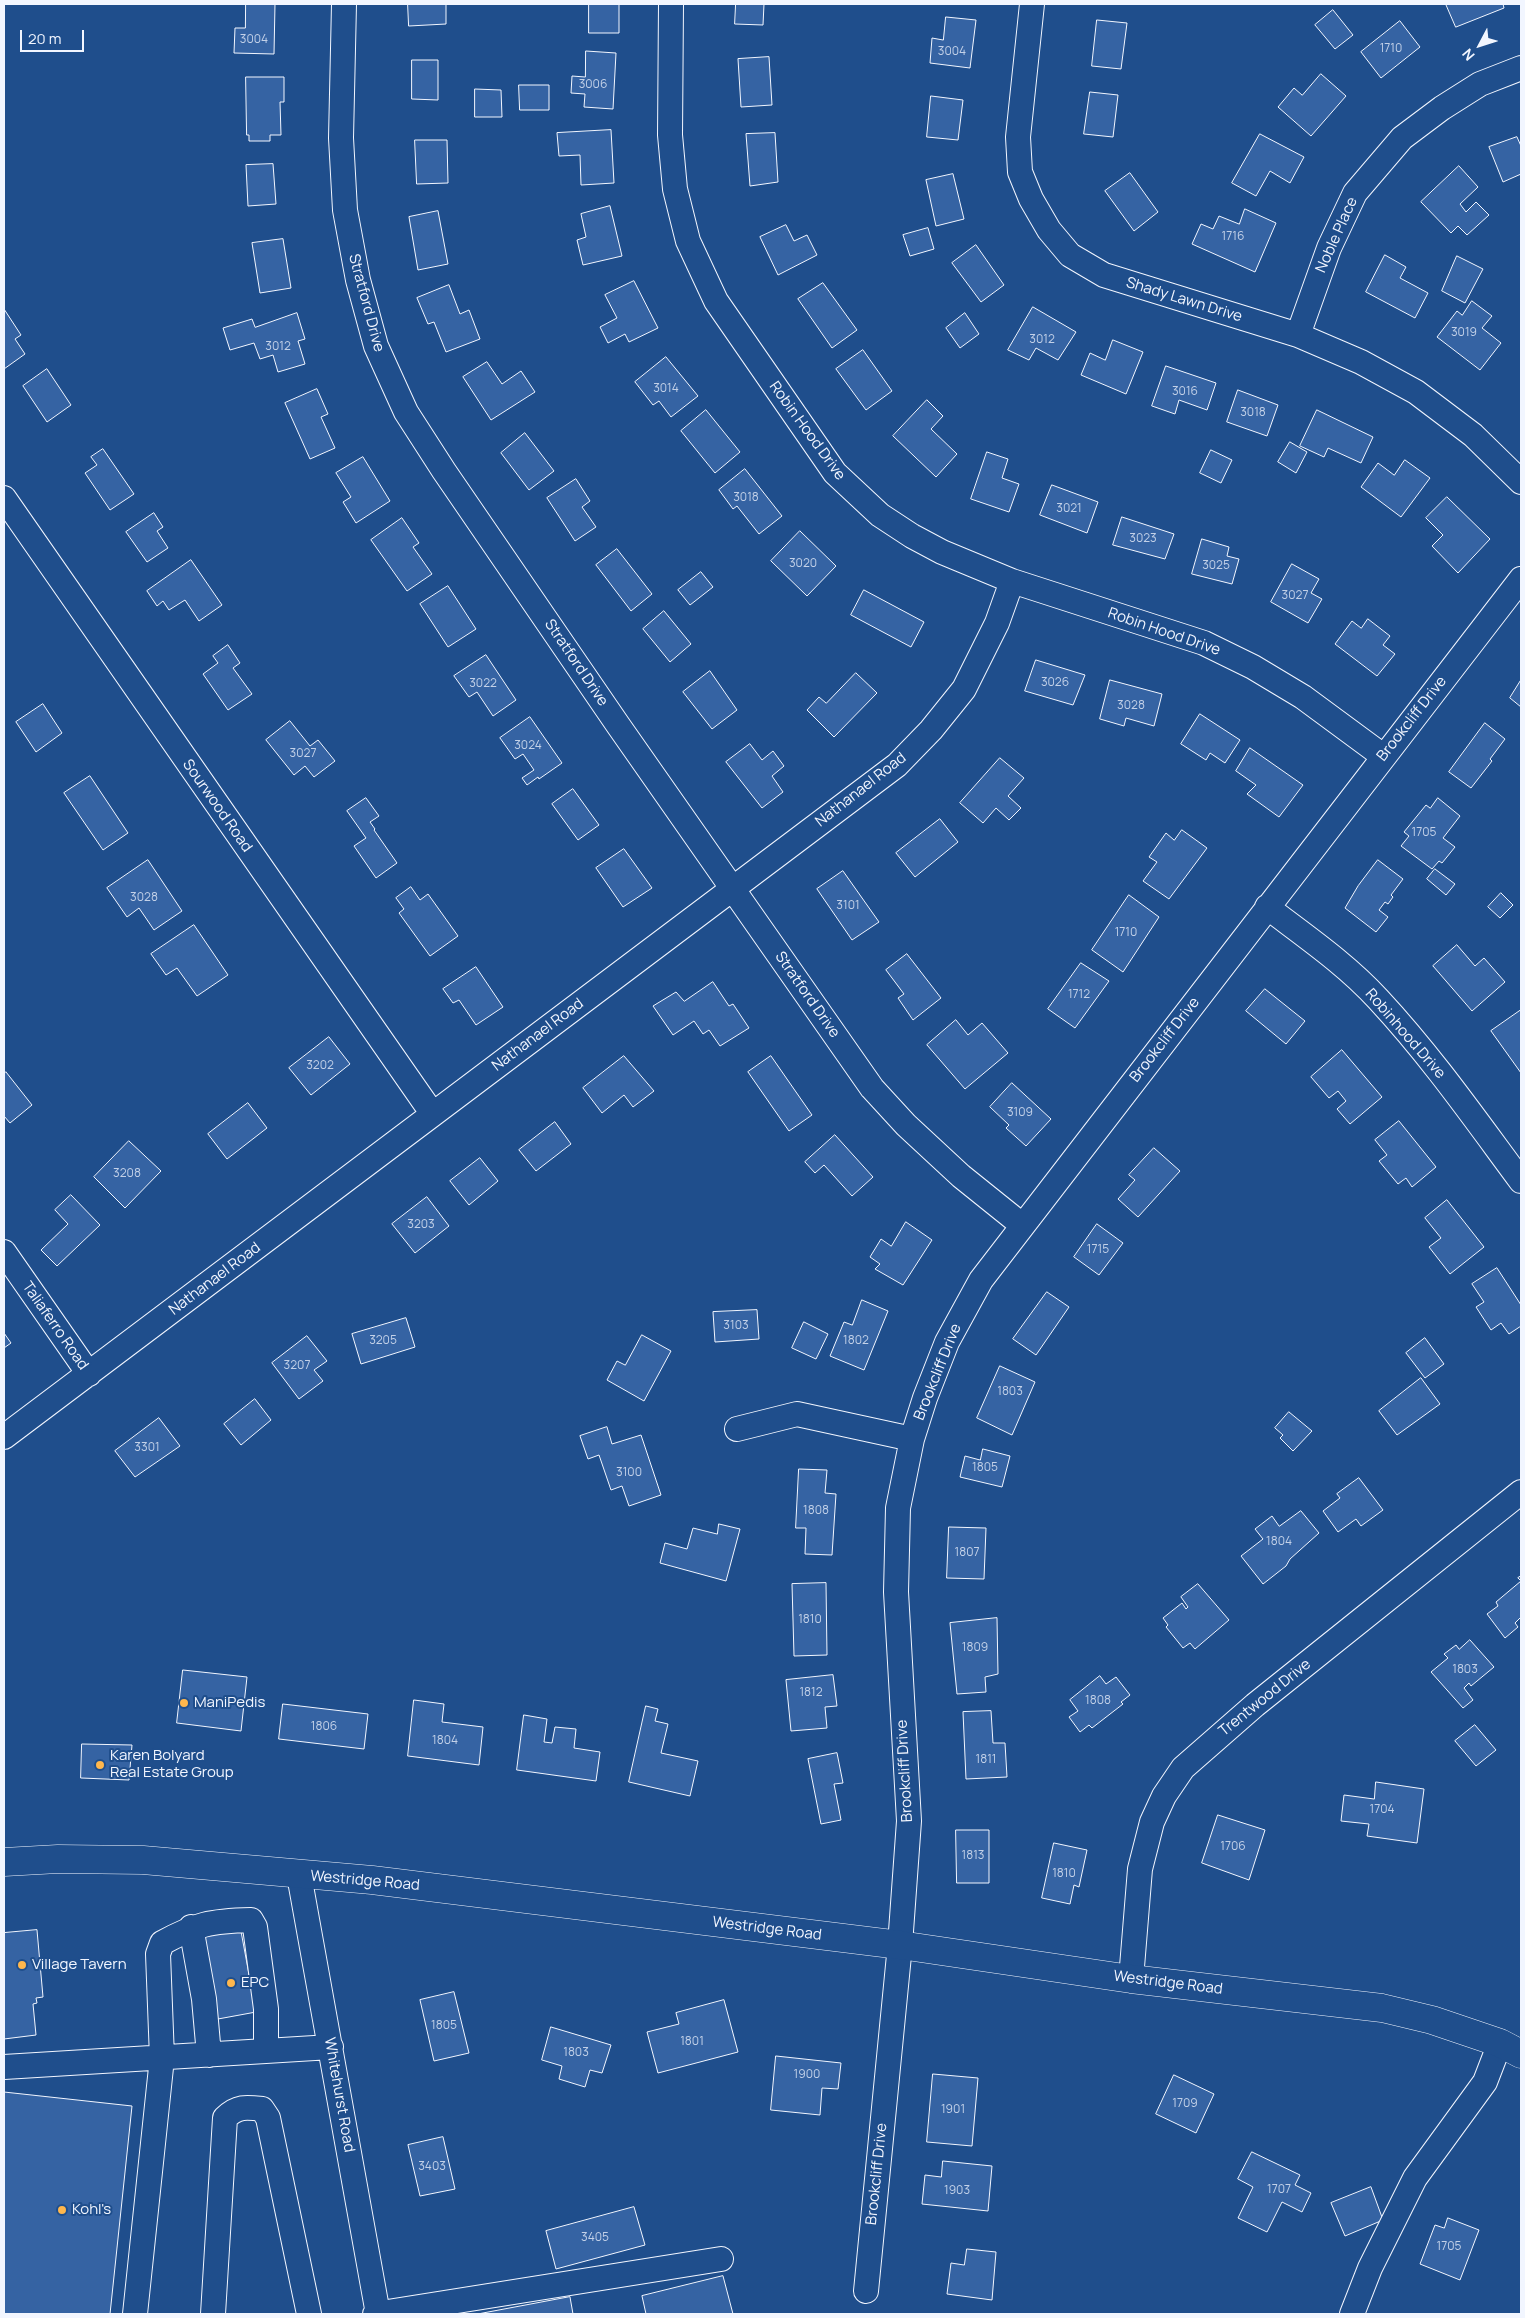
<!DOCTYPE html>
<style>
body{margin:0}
#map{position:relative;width:1525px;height:2318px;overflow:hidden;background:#1f4e8c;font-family:Manrope,sans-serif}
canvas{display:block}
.frame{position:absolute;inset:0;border:5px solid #f2f6ff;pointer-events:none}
.north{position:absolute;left:1455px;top:20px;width:50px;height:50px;-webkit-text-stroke:4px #1f4e8c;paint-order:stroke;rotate:230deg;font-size:14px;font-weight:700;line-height:20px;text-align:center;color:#f2f6ff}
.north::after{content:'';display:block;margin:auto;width:18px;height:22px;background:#f2f6ff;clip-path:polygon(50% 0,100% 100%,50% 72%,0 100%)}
.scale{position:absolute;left:20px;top:30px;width:64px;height:22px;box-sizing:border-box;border:2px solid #f2f6ff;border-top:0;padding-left:6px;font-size:15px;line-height:18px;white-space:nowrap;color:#f2f6ff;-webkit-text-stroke:4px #1f4e8c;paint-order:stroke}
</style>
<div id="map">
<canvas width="1525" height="2318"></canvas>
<div class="frame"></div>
<div class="north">N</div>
<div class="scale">20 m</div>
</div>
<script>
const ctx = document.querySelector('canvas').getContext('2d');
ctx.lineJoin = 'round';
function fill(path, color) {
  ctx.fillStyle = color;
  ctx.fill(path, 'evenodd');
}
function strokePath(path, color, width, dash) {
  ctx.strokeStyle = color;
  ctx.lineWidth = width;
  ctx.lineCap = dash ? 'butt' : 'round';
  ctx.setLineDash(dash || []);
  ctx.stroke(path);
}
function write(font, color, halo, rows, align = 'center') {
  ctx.font = font + ' Manrope,sans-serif';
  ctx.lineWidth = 4;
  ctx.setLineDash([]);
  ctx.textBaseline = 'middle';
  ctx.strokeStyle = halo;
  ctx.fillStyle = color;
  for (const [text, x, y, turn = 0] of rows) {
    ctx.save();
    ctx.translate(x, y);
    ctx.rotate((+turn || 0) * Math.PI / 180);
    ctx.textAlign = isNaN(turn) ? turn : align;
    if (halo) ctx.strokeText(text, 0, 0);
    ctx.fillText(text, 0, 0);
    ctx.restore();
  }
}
const building = new Path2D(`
 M246 4H275L274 54 234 53 235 28H245Z
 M408 4H446V24L409 26Z
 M589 4H619V33H589Z
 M736 4H764L763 25 735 24Z
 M1446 4H1503L1504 8 1456 27Z
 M1333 10 1353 35 1335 49 1315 25Z
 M946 17 976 20 970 68 930 63 932 38 943 40Z
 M1097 20 1127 23 1121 69 1092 66Z
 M1400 21 1420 47 1381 78 1361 52Z
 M586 51 616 53 613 109 584 107 585 94 571 93 572 76 585 77Z
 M769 57 772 105 741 107 738 59Z
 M412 60H438V100L412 99Z
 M1321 74 1346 96 1311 136 1278 107 1294 88 1302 95Z
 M246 77H284V102H280L281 135H270V141H249V135H247Z
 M519 85H549V110H520Z
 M475 89 501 90 502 117H475Z
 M1090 92 1118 95 1113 137 1084 134Z
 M931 96 963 100 958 140 927 137Z
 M611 130 614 183 581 185 580 155 559 156 557 133Z
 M775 133 778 182 750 186 746 134Z
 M1260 134 1304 157 1290 183 1270 171 1256 196 1232 183Z
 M1517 137 1521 146V174L1503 182 1489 147Z
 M415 140H447L448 183 417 184Z
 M273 164 276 204 248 206 246 165Z
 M1459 166 1478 187 1460 204 1466 212 1476 202 1489 215 1467 235 1458 226 1451 233 1421 202Z
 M1130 173 1158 212 1134 231 1105 191Z
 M953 174 964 219 936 226 926 180Z
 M610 206 622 256 583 265 577 240 586 237 581 214Z
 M1245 209 1276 223 1255 272 1192 244 1201 224 1213 229 1219 216 1239 224Z
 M438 211 448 264 418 270 409 217Z
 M786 225 794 241 807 235 817 255 778 275 760 237Z
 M928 228 934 249 910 256 903 235Z
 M283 239 291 288 260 293 252 243Z
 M976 245 1004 285 981 302 952 263Z
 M1385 255 1406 267 1400 278 1428 293 1415 318 1366 292Z
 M1457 256 1483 269 1465 303 1442 291Z
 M634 281 658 328 629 342 625 334 608 343 600 327 617 318 605 295Z
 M823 283 857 330 832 348 798 299Z
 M449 285 460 314 469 310 480 339 446 352 434 322 428 324 417 298Z
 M1472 301 1492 316 1482 328 1501 343 1480 370 1437 337 1457 311 1462 315Z
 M1033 307 1076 332 1058 360 1036 348 1029 360 1008 350Z
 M4 309 21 335 15 339 25 354 4 369Z
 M297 313 305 339 298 341 305 364 278 372 273 355 260 359 254 343 230 350 223 328 252 319 255 327Z
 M965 313 979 334 960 348 946 328Z
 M1113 340 1143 352 1126 394 1081 375 1090 353 1105 360Z
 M863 350 892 391 866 410 836 369Z
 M666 357 698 396 671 417 659 401 653 405 635 382Z
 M487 362 502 384 521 371 535 392 491 420 463 377Z
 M1166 366 1216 383 1207 410 1179 400 1175 414 1152 406Z
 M47 369 71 405 47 422 23 386Z
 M317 389 328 414 321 417 335 448 310 459 285 403Z
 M1238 390 1278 405 1267 436 1227 422Z
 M927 400 943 416 931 429 957 454 936 477 893 436Z
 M706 410 740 452 715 473 681 431Z
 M1317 410 1373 437 1361 463 1328 448 1324 457 1300 446Z
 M525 433 554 471 529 490 501 453Z
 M1290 442 1307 452 1296 473 1278 462Z
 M103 449 134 494 110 510 85 473 97 465 91 457Z
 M1211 450 1232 460 1221 483 1200 473Z
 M987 452 1008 459 1002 478 1019 484 1009 512 971 499Z
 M363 457 390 501 356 523 343 502 351 497 336 473Z
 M1405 460 1430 478 1401 517 1361 487 1378 463 1394 475Z
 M745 469 782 516 759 534 737 506 733 509 719 490Z
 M576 479 590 501 582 507 596 527 575 541 547 498Z
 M1052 485 1098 502 1087 533 1040 515Z
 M1447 497 1490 539 1458 573 1432 546 1443 535 1426 518Z
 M154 513 163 527 157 531 168 548 147 562 126 532Z
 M1122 517 1174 534 1165 559 1113 545Z
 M402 518 419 543 413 547 432 574 407 591 371 540Z
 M800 531 836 566 807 596 771 561Z
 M1202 539 1229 547 1227 556 1239 559 1232 584 1192 574Z
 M617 549 652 594 631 611 596 565Z
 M191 560 222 605 199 621 185 600 169 610 163 601 157 606 147 591Z
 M1292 564 1319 579 1311 593 1322 599 1308 623 1271 602Z
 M701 572 713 587 690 605 678 590Z
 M448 586 476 629 448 647 420 604Z
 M864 590 924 622 911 647 851 615Z
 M664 611 691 644 670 662 643 629Z
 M1368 619 1390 636 1383 645 1395 654 1377 676 1335 644 1352 621 1361 628Z
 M228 645 240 663 233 668 252 694 228 710 203 674 218 663 213 656Z
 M486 655 516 700 493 716 477 692 469 697 454 676Z
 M1036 660 1085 675 1073 705 1025 691Z
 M710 671 737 710 712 729 683 692Z
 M856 673 877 693 834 737 807 710 819 697 826 703Z
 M1110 680 1162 694 1154 726 1126 718 1124 726 1100 719Z
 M1521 680V707L1510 698Z
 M43 704 62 733 36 752 16 722Z
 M1200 714 1240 740 1225 763 1210 753 1206 760 1181 744Z
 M530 717 562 763 539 779 538 777 527 785 522 778 534 770 523 754 515 759 500 738Z
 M290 721 310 746 318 740 335 761 314 777 305 766 294 775 266 740Z
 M1485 723 1505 739 1490 759 1492 761 1471 788 1449 772Z
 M750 744 762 760 773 751 784 766 772 776 783 792 762 808 726 762Z
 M1250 748 1303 785 1279 817 1247 794 1256 785 1236 771Z
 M1000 758 1024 778 1008 796 1021 808 1009 820 996 808 983 823 960 803Z
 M90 776 128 833 103 850 64 793Z
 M573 789 599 825 578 840 552 804Z
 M366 798 379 816 370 822 375 829 374 830 397 863 376 878 354 846 366 838 347 811Z
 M1438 798 1460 816 1443 838 1455 847 1442 863 1439 861 1432 869 1401 846 1409 836 1404 832 1426 805 1430 808Z
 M940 819 958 842 915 877 896 853Z
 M1182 830 1207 848 1169 899 1143 881 1157 862 1149 857 1166 833 1174 840Z
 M624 849 652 888 623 907 596 868Z
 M148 860 182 911 154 930 139 908 127 917 107 888Z
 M1378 860 1403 879 1391 895 1393 897 1388 904 1385 902 1379 910 1388 917 1376 932 1345 908 1358 886Z
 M1435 869 1455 884 1446 895 1427 879Z
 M843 871 879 922 852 940 817 889Z
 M411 887 420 900 428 894 458 936 430 956 399 913 404 909 396 898Z
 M1501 893 1513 905 1500 918 1488 907Z
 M1129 895 1159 917 1123 972 1092 950Z
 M194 925 228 975 197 996 177 968 166 975 151 954Z
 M1457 945 1475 966 1484 958 1505 982 1472 1011 1433 966Z
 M907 954 941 998 913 1020 898 998 904 994 886 970Z
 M1081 963 1109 981 1075 1028 1048 1009Z
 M476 967 503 1007 476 1025 459 1000 453 1003 443 989Z
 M713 982 729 1006 733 1004 749 1028 720 1046 709 1030 703 1034 694 1021 673 1035 653 1006 676 992 684 1001Z
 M1265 989 1305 1021 1286 1044 1246 1011Z
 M1521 1010V1073L1491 1031Z
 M956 1020 968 1035 982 1023 1008 1053 965 1089 927 1045Z
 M329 1037 350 1064 311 1095 289 1068Z
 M1342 1050 1382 1097 1350 1124 1337 1109 1346 1101 1338 1091 1329 1098 1311 1077Z
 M624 1056 654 1091 633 1107 624 1095 602 1113 583 1088Z
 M771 1056 812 1115 789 1131 748 1072Z
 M6 1072 32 1105 10 1123 4 1116V1074Z
 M1012 1083 1051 1119 1026 1146 1006 1128 1009 1125 990 1107Z
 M248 1103 267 1128 227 1159 208 1134Z
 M1399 1121 1436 1167 1412 1187 1406 1178 1398 1184 1379 1161 1387 1155 1375 1140Z
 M555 1122 571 1144 536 1171 519 1150Z
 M835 1135 873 1177 852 1196 824 1165 815 1173 805 1162Z
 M129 1141 161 1171 125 1208 94 1177Z
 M1154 1148 1180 1171 1138 1217 1118 1199 1135 1180 1129 1175Z
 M480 1158 498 1181 469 1205 450 1181Z
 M71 1195 100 1225 57 1266 41 1250 68 1224 55 1210Z
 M427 1197 449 1226 415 1253 392 1224Z
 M1447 1200 1484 1247 1450 1274 1429 1247 1441 1238 1425 1218Z
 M906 1222 932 1240 903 1285 875 1269 880 1264 870 1257 881 1239 891 1246Z
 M1097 1224 1123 1243 1099 1275 1074 1257Z
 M1497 1268 1521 1305V1326L1509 1334 1501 1323 1491 1330 1476 1307 1484 1302 1472 1284Z
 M1047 1292 1069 1307 1036 1355 1013 1339Z
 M862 1300 888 1311 864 1370 830 1356 844 1322 852 1325Z
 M757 1310 759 1339 715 1342 713 1312Z
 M406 1318 415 1347 361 1364 352 1334Z
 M804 1322 828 1334 816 1359 792 1348Z
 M4 1333 11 1343 4 1348Z
 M642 1335 671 1351 644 1401 607 1380 617 1361 625 1365Z
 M307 1336 327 1361 314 1370 323 1381 299 1399 272 1363Z
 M1425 1338 1444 1364 1425 1378 1406 1353Z
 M1000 1366 1035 1382 1012 1435 977 1418Z
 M1421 1378 1440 1404 1397 1435 1379 1411Z
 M255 1399 271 1420 241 1445 224 1424Z
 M1289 1412 1312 1431 1293 1451 1280 1438 1283 1435 1275 1428Z
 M159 1418 180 1446 135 1477 115 1451Z
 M607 1427 612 1444 641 1435 661 1495 629 1506 622 1486 611 1490 599 1455 588 1459 580 1436Z
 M983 1449 1010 1456 1002 1487 960 1477 965 1456 980 1460Z
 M799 1469 827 1470 825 1493 836 1494 832 1555 805 1554 806 1528H796Z
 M1359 1478 1383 1510 1361 1526 1356 1519 1338 1532 1323 1511 1340 1498 1337 1494Z
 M1301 1511 1319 1533 1290 1559 1286 1566 1263 1584 1241 1556 1263 1539 1255 1529 1272 1516 1279 1526Z
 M719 1524 740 1529 726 1581 660 1563 665 1543 687 1549 693 1528 717 1534Z
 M949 1527 986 1528 984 1579 947 1578Z
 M1521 1576V1617L1515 1623 1518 1627 1505 1638 1487 1614 1498 1606 1496 1602 1521 1581 1518 1578Z
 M826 1583 827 1655 794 1656 792 1584Z
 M1198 1584 1229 1620 1195 1649 1190 1643 1183 1648 1166 1627 1168 1625 1163 1618 1182 1603 1186 1609 1188 1607 1181 1597Z
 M997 1618 998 1674 985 1677 986 1692 957 1694 950 1623Z
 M1470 1640 1494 1667 1471 1686 1469 1683 1464 1688 1473 1700 1463 1708 1431 1672 1448 1658 1444 1654 1456 1645 1459 1649Z
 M183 1670 247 1677 241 1731 177 1723Z
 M833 1675 837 1706 825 1707 827 1728 791 1731 786 1680Z
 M1100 1676 1106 1684 1116 1677 1130 1695 1121 1702 1123 1704 1092 1728 1089 1725 1080 1732 1069 1717 1078 1711 1070 1700Z
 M414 1700 444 1704 442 1722 483 1727 479 1765 408 1756Z
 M283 1704 368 1714 364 1749 279 1739Z
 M646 1706 658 1709 655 1721 668 1724 661 1753 698 1761 690 1796 629 1782Z
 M991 1711 993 1743H1005L1007 1777 966 1779 963 1712Z
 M524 1715 547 1719 544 1742 552 1743 555 1727 576 1729 574 1748 600 1752 596 1781 517 1770Z
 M1475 1725 1496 1750 1476 1766 1455 1741Z
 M82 1744 132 1745 129 1780 81 1778Z
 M837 1753 843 1783 834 1784 841 1820 821 1824 808 1759Z
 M1376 1782 1424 1789 1417 1843 1367 1836 1369 1824 1341 1821 1344 1795 1374 1799Z
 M1218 1815 1265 1830 1249 1880 1202 1863Z
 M956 1830H989V1883H957Z
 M1054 1843 1087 1850 1079 1887 1074 1885 1070 1904 1042 1898Z
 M240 1926 256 2012 218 2019 205 1953 196 1934Z
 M37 1930 43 1997 36 1998 37 2003 33 2004 36 2035 4 2039V1933Z
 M454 1992 469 2053 434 2061 420 2000Z
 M724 2000 738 2052 658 2073 647 2032 679 2024 676 2013Z
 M551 2027 611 2045 602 2073 590 2070 585 2087 559 2079 562 2066 542 2060Z
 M776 2056 841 2063 838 2089 822 2088 820 2115 771 2110Z
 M933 2074 978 2078 972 2146 927 2142Z
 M1174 2075 1214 2094 1196 2133 1156 2114Z
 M4 2092 132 2106 110 2314H4Z
 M443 2137 455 2189 420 2196 408 2145Z
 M1252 2152 1300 2175 1295 2185 1311 2193 1302 2212 1282 2202 1267 2232 1238 2218 1253 2187 1238 2179Z
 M943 2161 992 2166 988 2211 922 2204 925 2175 941 2177Z
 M1371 2187 1383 2220 1345 2236 1331 2203Z
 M634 2207 645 2245 556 2269 546 2231Z
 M1448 2218 1479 2230 1460 2280 1420 2264 1435 2225 1444 2228Z
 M967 2249 996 2252 992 2300 947 2294 951 2263 964 2265Z
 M723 2276 733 2314H646L642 2296Z
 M570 2297 573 2314H478Z`);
const minor = new Path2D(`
 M344 4 341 138 345 210 358 280 376 346 406 412 444 471 618 725 872 1088 906 1125 961 1176 1022 1225
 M671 4 670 135 675 189 688 241 716 301 835 473 880 515 912 536 942 552 1012 581 1204 643 1253 667 1303 697 1383 756
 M1032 4 1018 137 1020 172 1031 199 1049 230 1070 255 1104 275 1298 335 1361 362 1416 392 1473 435 1521 482
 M1298 335 1329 248 1355 193 1402 138 1442 108 1480 84 1521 68
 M4 498 432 1113
 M1267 907C1305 936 1346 964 1378 999 1431 1056 1475 1119 1521 1181
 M4 1252 89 1374
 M737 1429 797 1414 912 1439
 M4 1437 897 765 931 730 964 689 997 623 1012 581
 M299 1875 378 2314
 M191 1927 204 1999 209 2055
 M1131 1979 1140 1869 1152 1822 1164 1796 1183 1768 1255 1705 1521 1492
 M4 2067 331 2047
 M866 2291 900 1945 909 1821 896 1592 898 1508 912 1439 925 1398 947 1342 981 1280 1521 579
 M135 2314 162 2058 158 1954 162 1943C197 1924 210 1921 251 1920L255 1927 266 2009V2051
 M213 2314 225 2118C237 2106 246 2107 262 2109L268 2118 309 2314
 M375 2314 721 2259
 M1352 2314 1370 2268 1415 2178 1485 2082 1500 2043`);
const major = new Path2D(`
 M4 1862 58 1859 143 1860 372 1880 900 1945 1131 1979 1382 2008 1432 2020 1500 2043 1521 2054`);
const markers = [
 [184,1703,5,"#ffb74d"],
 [100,1765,5,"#ffb74d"],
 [22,1965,5,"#ffb74d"],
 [231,1983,5,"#ffb74d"],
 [62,2210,5,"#ffb74d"]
];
const numberNames = [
 ["3004",254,40],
 ["1710",1391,49],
 ["3004",952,52],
 ["3006",593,85],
 ["1716",1233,237],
 ["3019",1464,333],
 ["3012",1042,340],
 ["3012",278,347],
 ["3014",666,389],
 ["3016",1185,392],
 ["3018",1253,413],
 ["3018",746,498],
 ["3021",1069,509],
 ["3023",1143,539],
 ["3020",803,564],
 ["3025",1216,566],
 ["3027",1295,596],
 ["3026",1055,683],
 ["3022",483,684],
 ["3028",1131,706],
 ["3024",528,746],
 ["3027",303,754],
 ["1705",1424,833],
 ["3028",144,898],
 ["3101",848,906],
 ["1710",1126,933],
 ["1712",1079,995],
 ["3202",320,1066],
 ["3109",1020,1113],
 ["3208",127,1174],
 ["3203",421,1225],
 ["1715",1098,1250],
 ["3103",736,1326],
 ["3205",383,1341],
 ["1802",856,1341],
 ["3207",297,1366],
 ["1803",1010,1392],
 ["3301",147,1448],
 ["1805",985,1468],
 ["3100",629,1473],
 ["1808",816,1511],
 ["1804",1279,1542],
 ["1807",967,1553],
 ["1810",810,1620],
 ["1809",975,1648],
 ["1803",1465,1670],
 ["1812",811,1693],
 ["1808",1098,1701],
 ["1806",324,1727],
 ["1804",445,1741],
 ["1811",986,1760],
 ["1704",1382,1810],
 ["1706",1233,1847],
 ["1813",973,1856],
 ["1810",1064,1874],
 ["1805",444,2026],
 ["1801",692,2042],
 ["1803",576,2053],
 ["1900",807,2075],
 ["1709",1185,2104],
 ["1901",953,2110],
 ["3403",432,2167],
 ["1707",1279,2190],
 ["1903",957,2191],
 ["3405",595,2238],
 ["1705",1449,2247]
];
const streetNames = [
 ["Noble Place",1337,235,-66],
 ["Shady Lawn Drive",1184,300,17],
 ["Stratford Drive",366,303,75],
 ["Robin Hood Drive",807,431,54],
 ["Robin Hood Drive",1164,632,19],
 ["Stratford Drive",576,663,56],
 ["Brookcliff Drive",1412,719,-52],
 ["Nathanael Road",861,790,-38],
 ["Sourwood Road",217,806,55],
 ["Stratford Drive",807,995,55],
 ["Robinhood Drive",1405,1034,49],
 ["Nathanael Road",538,1035,-37],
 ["Brookcliff Drive",1165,1040,-52],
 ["Nathanael Road",215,1279,-37],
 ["Taliaferro Road",55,1326,55],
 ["Brookcliff Drive",938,1372,-68],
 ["Trentwood Drive",1265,1698,-39],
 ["Brookcliff Drive",905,1771,-93],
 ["Westridge Road",365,1881,5],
 ["Westridge Road",767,1929,7],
 ["Westridge Road",1168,1983,7],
 ["Whitehurst Road",339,2095,80],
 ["Brookcliff Drive",877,2174,-84]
];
const poiNames = [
 ["ManiPedis",194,1703],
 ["Karen Bolyard",110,1756],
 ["Real Estate Group",110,1773],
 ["Village Tavern",32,1965],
 ["EPC",241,1983],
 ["Kohl's",72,2210]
];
fill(building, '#3563a3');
strokePath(building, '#f2f6ff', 1);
strokePath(minor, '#f2f6ff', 26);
strokePath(major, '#f2f6ff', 29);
strokePath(minor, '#1f4e8c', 24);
strokePath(major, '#1f4e8c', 28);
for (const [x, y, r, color] of markers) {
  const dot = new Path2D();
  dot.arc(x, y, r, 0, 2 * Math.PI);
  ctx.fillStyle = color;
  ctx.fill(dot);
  strokePath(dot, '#1f4e8c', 2);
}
write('12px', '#c3d1e8', null, numberNames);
write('15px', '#f2f6ff', '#1f4e8c', streetNames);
write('15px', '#f2f6ff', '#1f4e8c', poiNames, 'left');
</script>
